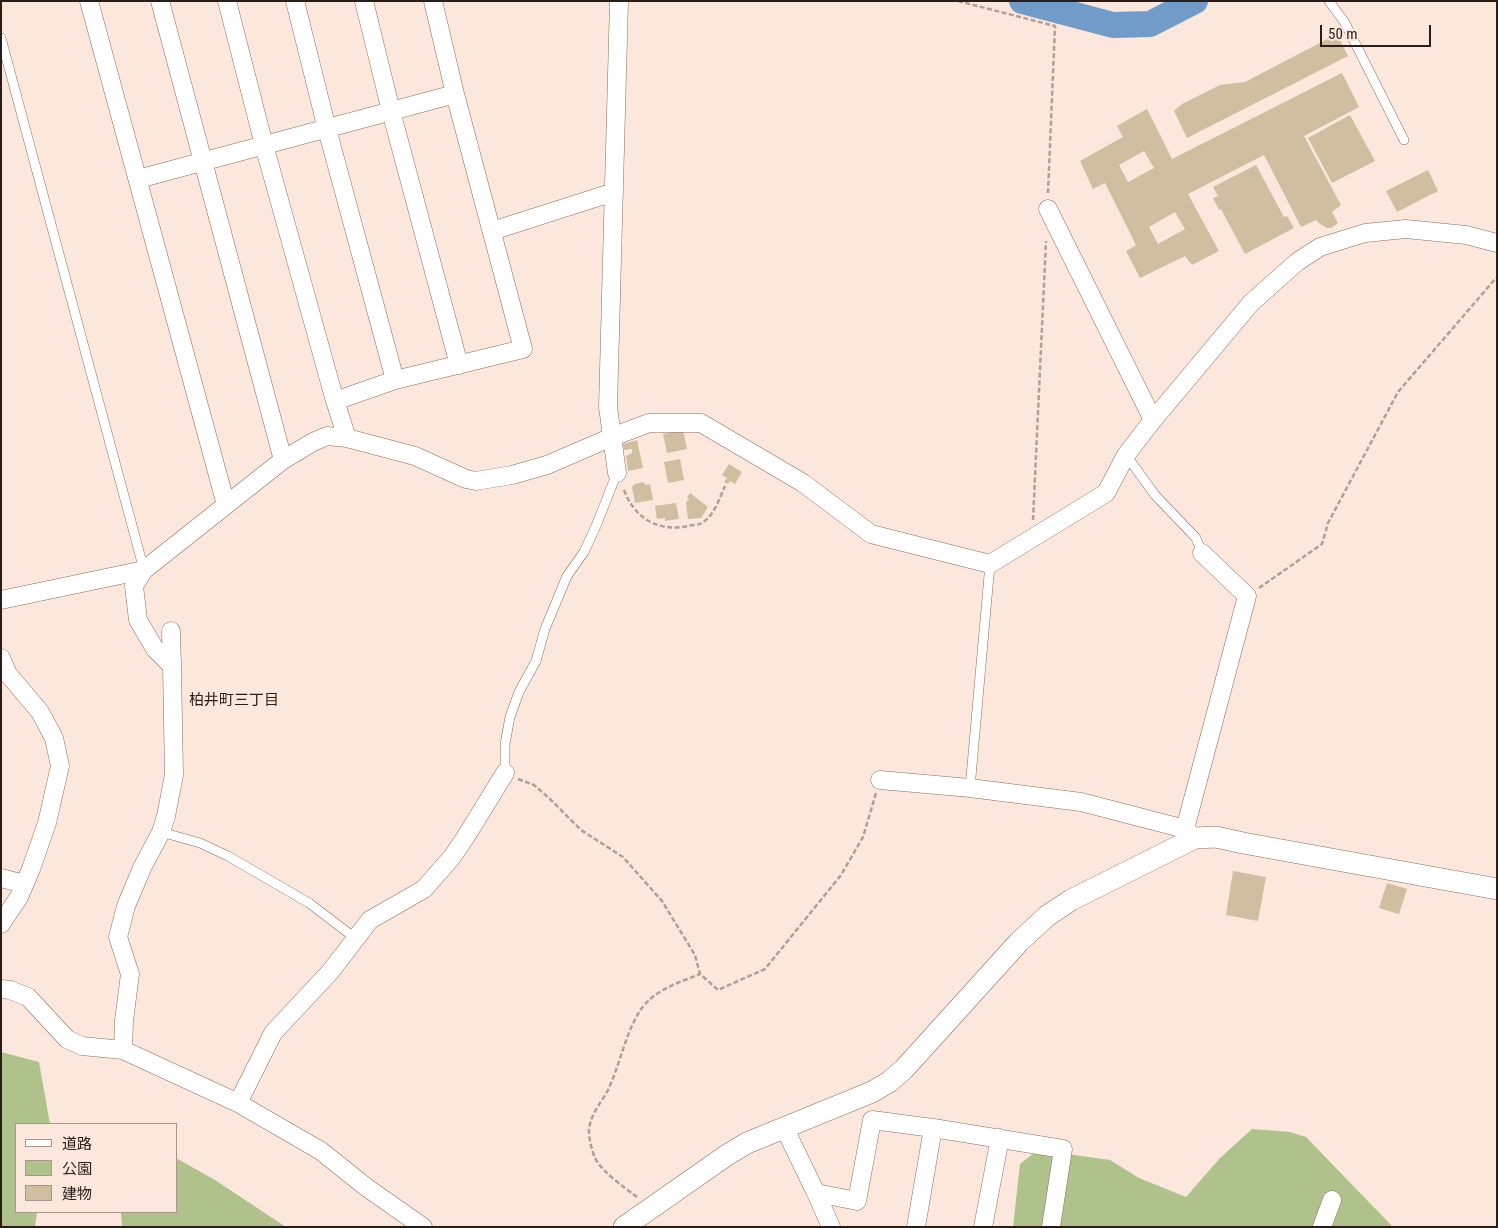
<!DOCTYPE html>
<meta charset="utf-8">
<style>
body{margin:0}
#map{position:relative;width:1498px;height:1228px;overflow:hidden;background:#fce7dd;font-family:"Roboto Condensed","Noto Sans JP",sans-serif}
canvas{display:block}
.frame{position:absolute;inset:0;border:2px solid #2a1d17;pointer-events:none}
.legend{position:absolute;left:15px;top:1123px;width:162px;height:90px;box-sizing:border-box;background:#fce7dd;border:1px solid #a8968e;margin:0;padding:6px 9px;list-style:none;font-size:15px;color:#2a1d17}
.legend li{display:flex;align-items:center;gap:10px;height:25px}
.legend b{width:25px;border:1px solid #a8968e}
.scale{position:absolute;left:1320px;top:25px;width:111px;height:22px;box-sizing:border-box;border:2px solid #2a1d17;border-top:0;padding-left:6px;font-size:15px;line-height:18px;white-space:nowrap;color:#2a1d17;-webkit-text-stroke:4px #fce7dd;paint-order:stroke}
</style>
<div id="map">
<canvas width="1498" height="1228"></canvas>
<div class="frame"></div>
<ul class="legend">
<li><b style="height:6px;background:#fff"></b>道路</li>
<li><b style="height:14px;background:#b0c28c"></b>公園</li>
<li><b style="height:14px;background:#d0bea1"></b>建物</li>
</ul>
<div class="scale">50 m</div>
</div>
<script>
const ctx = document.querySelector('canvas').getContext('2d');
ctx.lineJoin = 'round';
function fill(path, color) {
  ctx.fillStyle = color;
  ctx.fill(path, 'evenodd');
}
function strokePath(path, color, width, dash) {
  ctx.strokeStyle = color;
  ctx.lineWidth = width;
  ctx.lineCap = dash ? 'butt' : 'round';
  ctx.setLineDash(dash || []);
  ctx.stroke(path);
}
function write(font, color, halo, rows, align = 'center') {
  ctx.font = font + ' "Roboto Condensed","Noto Sans JP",sans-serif';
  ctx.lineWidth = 4.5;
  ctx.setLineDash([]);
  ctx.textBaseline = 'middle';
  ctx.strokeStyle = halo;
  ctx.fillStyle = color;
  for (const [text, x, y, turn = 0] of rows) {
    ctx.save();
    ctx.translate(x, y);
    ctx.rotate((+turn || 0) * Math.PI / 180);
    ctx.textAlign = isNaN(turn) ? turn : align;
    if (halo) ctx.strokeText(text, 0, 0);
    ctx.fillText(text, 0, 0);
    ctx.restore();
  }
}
const green = new Path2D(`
 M1 1052 39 1062 50 1124H16V1212H37L35 1227H1Z
 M1252 1129 1290 1132 1306 1137 1393 1227H1013L1020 1164 1038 1150 1110 1160 1139 1178 1186 1197 1220 1158Z
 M176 1158 215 1180 286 1227H122L121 1212H176Z`);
const river = new Path2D(`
 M1022 1 1113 25 1150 24 1195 1`);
const building = new Path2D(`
 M1337 34 1348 56 1187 138 1174 111 1182 104 1220 85 1245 82Z
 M1342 73 1359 107 1304 136 1341 205 1332 212 1338 223 1331 228H1327L1320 224 1316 220 1301 227 1264 155 1188 194 1219 251 1192 265 1185 256 1140 278 1126 251 1136 245 1105 183 1093 189 1080 161 1123 137 1117 126 1147 109 1172 159ZM1144 151 1154 168 1128 182 1119 165ZM1175 212 1185 229 1158 244 1149 227Z
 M1350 115 1375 161 1332 183 1308 138Z
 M1256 165 1284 217 1287 216 1294 228 1245 254 1221 209 1219 210 1213 198 1218 196 1213 187Z
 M1428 170 1438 191 1397 212 1386 191Z
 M683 430 687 449 667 453 663 434Z
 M637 440 643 468 628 471 626 456 632 453V449L624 450 623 444Z
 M680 459 684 480 668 483 664 462Z
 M729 464 742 472 735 484 730 481 728 484 724 482 727 478 722 475Z
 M644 482 645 485 650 484 653 500 635 503 632 487 635 484Z
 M690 493 708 507 701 518 688 519 686 503 689 499 687 498Z
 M676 503 679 519 665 521V518L657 519 655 506Z
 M1233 871 1266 877 1258 921 1226 915Z
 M1387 883 1407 889 1399 914 1379 908Z`);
const path = new Path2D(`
 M958 1 1055 26 1048 193
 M624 490C635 519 658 532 688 526 692 525 697 525 700 524 714 517 719 499 725 486
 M1033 520 1046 241
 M1259 588 1322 544 1328 523 1398 392 1496 278H1497
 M518 779 534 785 550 799 581 830 623 857 662 901 695 955 700 974 718 990 765 969 841 875 863 837 876 793
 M637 1197C625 1188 602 1172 595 1158 592 1151 589 1139 589 1132 589 1116 601 1103 608 1090 620 1065 626 1030 642 1008 655 990 680 982 700 974`);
const service = new Path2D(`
 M1329 1 1345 23 1404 140
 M1 38 144 570
 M1126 455 1155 495 1196 538 1202 553
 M505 773V744L510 717 519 692 536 661 545 629 567 576 584 552 596 526 617 473
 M970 788 990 564
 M161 832 200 843 228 856 309 903 355 938`);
const minor = new Path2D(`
 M89 1 226 505
 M160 1 283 460
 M227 1 264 145 335 401 347 438
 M295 1 327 129 395 380
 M364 1 391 111 459 365
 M138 179 455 94
 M1048 209 1153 420
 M492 231 614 192
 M335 401 395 380 523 349 455 94 433 1
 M617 473 608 407 619 1
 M144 570 134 586 138 620 155 649 172 666 174 775 166 816 161 832 142 868 126 906 118 937 130 974 124 1021 123 1050 238 1103 321 1151 366 1187 423 1227
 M1 600 144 570 283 460 313 442 327 436 347 438 415 456 466 479 476 481 512 475 547 465 612 437 649 423H701L803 483 871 534 990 564 1106 493 1126 455 1153 420 1251 303 1297 262 1320 247 1365 233 1406 229 1466 235 1497 243
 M171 631 172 666
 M1 658 8 674 40 712 54 738 60 766 47 823 31 869 19 897 1 924
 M880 780 970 788 1081 802 1185 829 1195 838
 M1185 829 1247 596 1202 553
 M1 878 24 884
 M1 989 10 990 28 997 67 1039 82 1046 123 1050
 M238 1103 273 1033 330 972 370 920 424 889 452 857 465 838 505 773
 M785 1129 816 1193 831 1227
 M816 1193 857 1201 872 1120 933 1128 1063 1149 1051 1227
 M916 1227 933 1128
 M983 1227 1000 1138
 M1322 1227 1332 1200`);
const tertiary = new Path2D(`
 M624 1227 727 1155 747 1143 872 1092 889 1082 904 1069 1019 942 1047 916 1071 900 1195 838 1216 837 1243 843 1497 889`);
const neighbourhoodNames = [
 ["柏井町三丁目",234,701]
];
fill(green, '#b0c28c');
strokePath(river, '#719cca', 26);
fill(building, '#d0bea1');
strokePath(service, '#8b6d5e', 10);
strokePath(minor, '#8b6d5e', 19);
strokePath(tertiary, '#8b6d5e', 22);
strokePath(path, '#b19f97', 2.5, [5, 2.5]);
strokePath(service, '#fff', 9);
strokePath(minor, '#fff', 18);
strokePath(tertiary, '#fff', 21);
write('15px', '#2a1d17', '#fce7dd', neighbourhoodNames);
</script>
